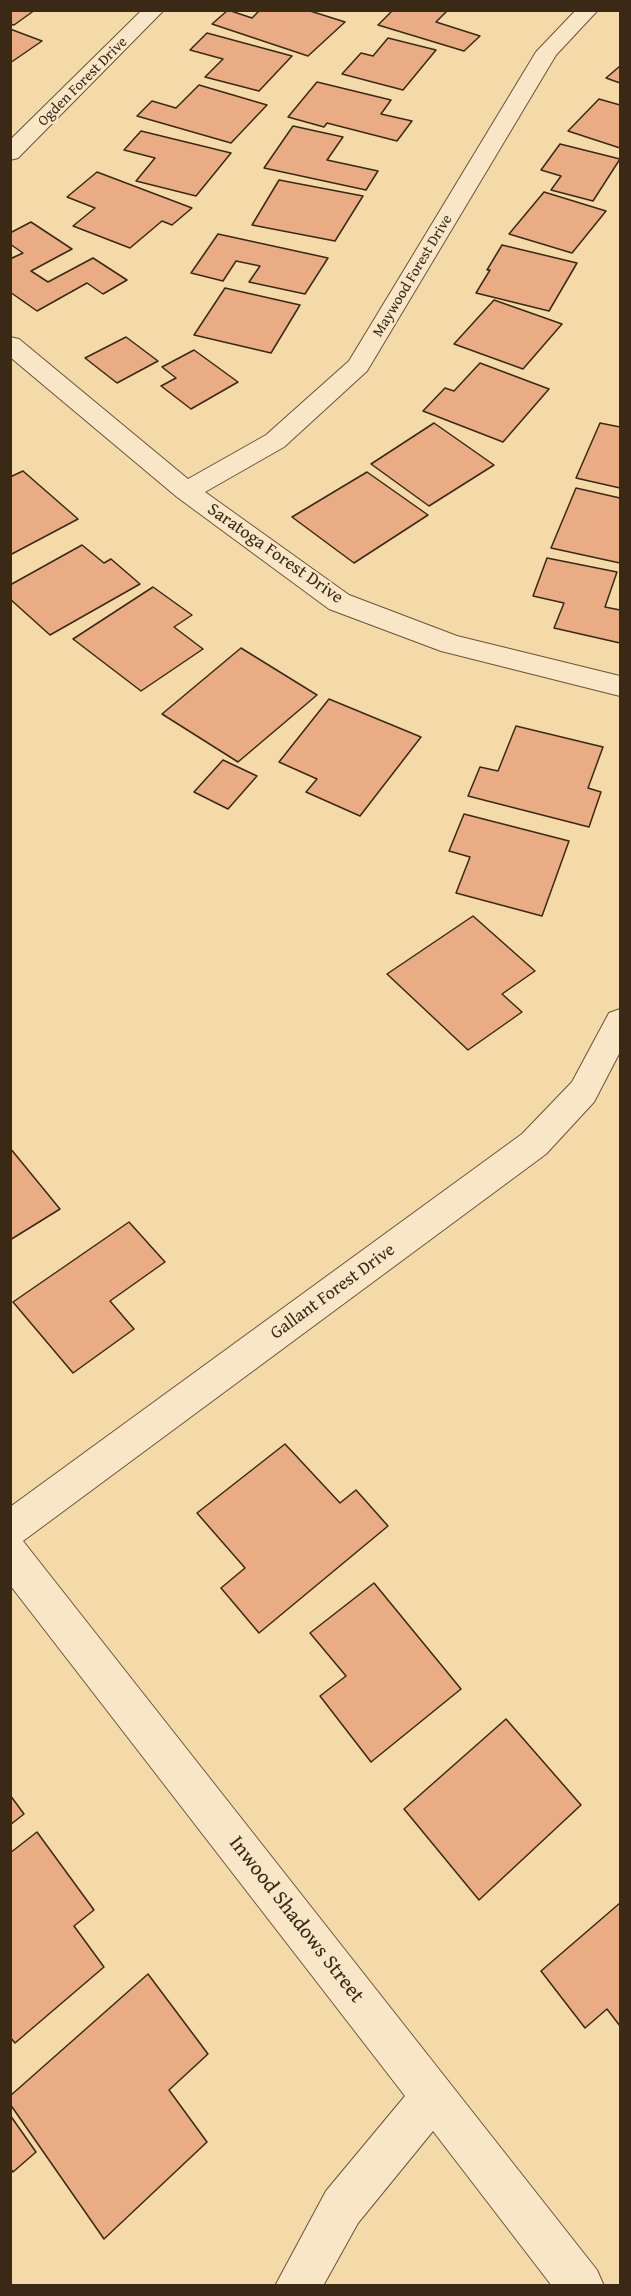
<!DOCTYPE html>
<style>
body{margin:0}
#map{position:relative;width:631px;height:2296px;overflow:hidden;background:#f4d9a9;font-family:"Gentium Book Plus",serif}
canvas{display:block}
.frame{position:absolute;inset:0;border:12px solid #392915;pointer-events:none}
</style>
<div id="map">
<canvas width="631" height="2296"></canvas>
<div class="frame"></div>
</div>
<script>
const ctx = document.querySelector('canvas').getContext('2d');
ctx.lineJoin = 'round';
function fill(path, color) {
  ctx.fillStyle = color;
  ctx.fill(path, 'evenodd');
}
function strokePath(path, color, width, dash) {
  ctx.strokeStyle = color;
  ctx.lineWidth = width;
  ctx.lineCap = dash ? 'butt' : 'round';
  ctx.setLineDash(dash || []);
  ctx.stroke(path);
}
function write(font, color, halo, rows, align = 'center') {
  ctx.font = font + ' "Gentium Book Plus",serif';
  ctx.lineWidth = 4.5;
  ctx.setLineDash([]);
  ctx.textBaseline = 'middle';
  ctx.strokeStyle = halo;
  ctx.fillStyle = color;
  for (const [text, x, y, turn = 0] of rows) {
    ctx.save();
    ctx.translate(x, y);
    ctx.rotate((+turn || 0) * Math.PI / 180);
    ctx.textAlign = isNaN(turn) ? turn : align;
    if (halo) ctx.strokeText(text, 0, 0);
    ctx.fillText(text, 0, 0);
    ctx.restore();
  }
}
const building = new Path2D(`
 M10 10H35L14 25 10 24Z
 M228 10 252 18 260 10H307L345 22 308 56 212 24Z
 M393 10H448L436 22 480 36 464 51 378 25Z
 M10 29 42 41 10 63Z
 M207 33 292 56 259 91 205 77 223 59 190 50Z
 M388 38 436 50 403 90 342 74 361 53 373 56Z
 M620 66V83L606 78Z
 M317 82 391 100 381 114 412 121 397 141 327 123 324 127 288 117Z
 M199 85 267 105 231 143 137 116 152 101 176 108Z
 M599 99 620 105V148L568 131Z
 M293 126 343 137 327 160 378 171 366 190 264 168Z
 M141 131 231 153 196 196 136 181 155 158 124 150Z
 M560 144 620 159 593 201 551 190 561 176 541 170Z
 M97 172 192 208 172 225 162 221 130 248 73 226 95 208 67 197Z
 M279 180 363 196 335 241 252 225Z
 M544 192 606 211 572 253 509 234Z
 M31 222 72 249 31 271 48 282 93 258 127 280 103 294 87 283 37 311 10 292V259L23 253 10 244V233Z
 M218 234 328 258 305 294 249 282 260 266 236 261 223 281 191 273Z
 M502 245 577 263 549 311 476 293 490 270H487Z
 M225 288 300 305 271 353 194 335Z
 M494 300 562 324 523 369 454 344Z
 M126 337 158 361 117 383 85 358Z
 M194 350 238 382 191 409 161 386 176 378 162 367Z
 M480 363 549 389 503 442 423 411 445 388 454 391Z
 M434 423 494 465 429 506 371 464Z
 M600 423 620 427V488L576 478Z
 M23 471 78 519 10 555V477Z
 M367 472 428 515 354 563 292 517Z
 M576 488 620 498V563L551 548Z
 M82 545 104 563 111 559 140 584 50 635 10 599V585Z
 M547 558 617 572 605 607 620 610V643L554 628 564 603 533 596Z
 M153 587 192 615 174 627 203 649 141 691 73 639Z
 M241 648 317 695 238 762 162 714Z
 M329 699 421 737 360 816 306 792 317 779 279 762Z
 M516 726 603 747 588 788 601 792 589 827 468 796 480 767 498 771Z
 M223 760 257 776 228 809 194 792Z
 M464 814 569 841 542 916 456 893 470 857 449 851Z
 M473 916 535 971 502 994 522 1012 468 1050 387 974Z
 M10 1148 60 1209 10 1240Z
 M129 1222 165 1262 110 1301 134 1329 73 1373 13 1302Z
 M285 1444 340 1503 356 1490 388 1526 259 1633 221 1588 245 1568 197 1513Z
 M374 1583 461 1689 371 1762 320 1696 346 1676 310 1633Z
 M506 1719 581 1805 479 1900 404 1809Z
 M10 1795 24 1814 10 1825Z
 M37 1832 94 1910 74 1926 104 1967 15 2043 10 2037V1853Z
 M620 1903V2026L607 2009 585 2028 541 1971Z
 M148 1974 208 2054 169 2090 207 2142 104 2239 10 2104V2096Z
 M10 2115 36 2152 13 2172 10 2168Z`);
const street = new Path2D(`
 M142 10H164L18 158 10 160V140Z
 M576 10H598L556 55 367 371 284 447 205 492 349 595 457 636 620 676V696L441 651 329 609 177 497 10 357V337L19 339 188 479 266 435 349 361 536 52Z
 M620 1009V1052L594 1102 546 1154 23 1541 597 2270 604 2286H552L433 2131 358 2223 323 2286H275L326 2191 405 2096 10 1585V1507L522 1134 572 1082 609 1013Z`);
const farStreetnames = [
 ["Ogden Forest Drive",83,82,-45],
 ["Maywood Forest Drive",413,276,-59]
];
const streetNames = [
 ["Saratoga Forest Drive",275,554,35],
 ["Gallant Forest Drive",333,1292,-36]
];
const nearStreetnames = [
 ["Inwood Shadows Street",296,1920,52]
];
fill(building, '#e9ac84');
strokePath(building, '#392915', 1.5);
strokePath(street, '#68553a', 2);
fill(street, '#f8e6c7');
write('15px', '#392915', '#f8e6c7', farStreetnames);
write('18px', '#392915', '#f8e6c7', streetNames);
write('21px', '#392915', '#f8e6c7', nearStreetnames);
</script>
